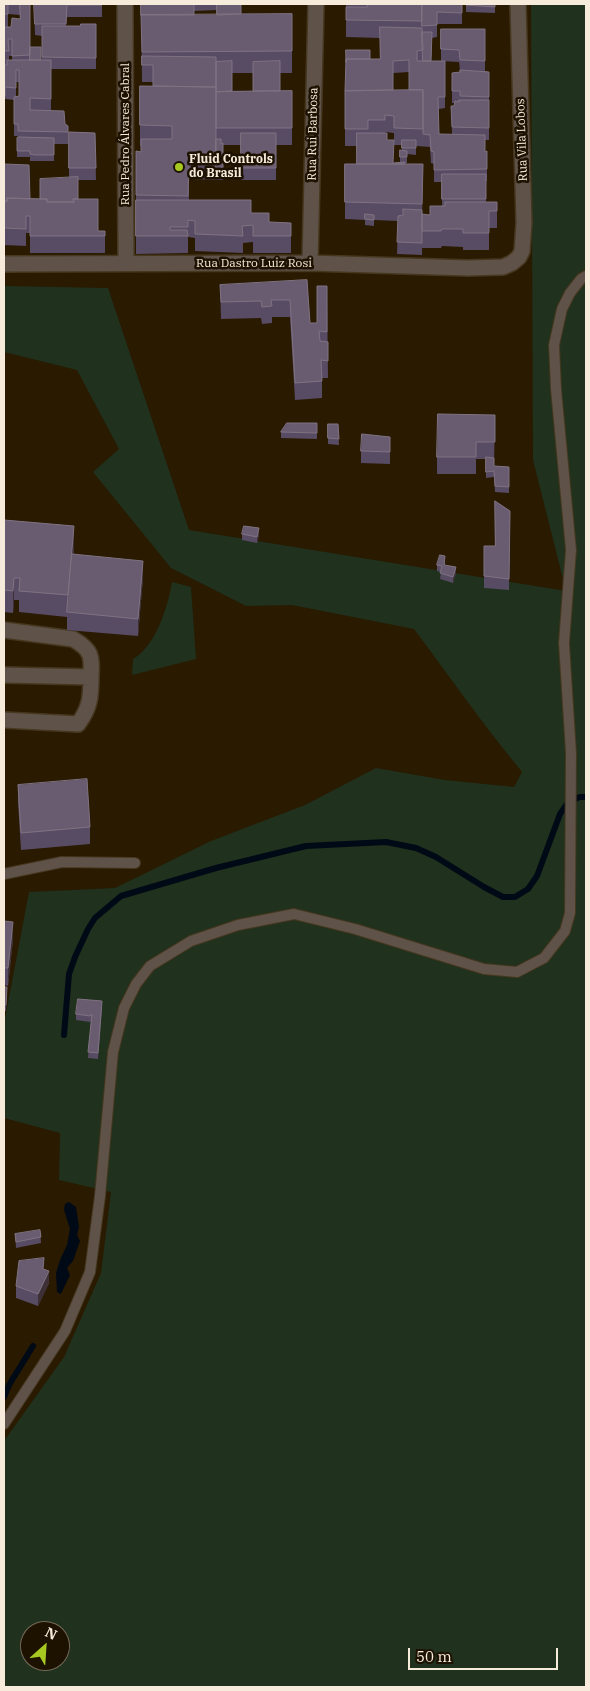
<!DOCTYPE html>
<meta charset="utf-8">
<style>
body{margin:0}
#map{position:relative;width:590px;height:1691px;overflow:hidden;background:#291a00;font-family:"IBM Plex Serif",serif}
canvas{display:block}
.frame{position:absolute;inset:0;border:5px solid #f7ecdc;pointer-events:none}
.north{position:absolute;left:20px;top:1621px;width:50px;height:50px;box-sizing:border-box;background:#1d1100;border:1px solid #746958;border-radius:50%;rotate:26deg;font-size:14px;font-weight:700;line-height:20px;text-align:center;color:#f7ecdc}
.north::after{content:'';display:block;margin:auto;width:18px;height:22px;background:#a6c821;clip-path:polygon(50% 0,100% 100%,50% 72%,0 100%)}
.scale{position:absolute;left:408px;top:1648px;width:150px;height:22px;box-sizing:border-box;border:2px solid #f7ecdc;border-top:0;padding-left:6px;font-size:15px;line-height:18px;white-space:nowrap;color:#f7ecdc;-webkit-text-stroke:4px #1d1100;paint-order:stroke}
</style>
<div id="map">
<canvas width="590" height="1691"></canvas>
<div class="frame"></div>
<div class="north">N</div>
<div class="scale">50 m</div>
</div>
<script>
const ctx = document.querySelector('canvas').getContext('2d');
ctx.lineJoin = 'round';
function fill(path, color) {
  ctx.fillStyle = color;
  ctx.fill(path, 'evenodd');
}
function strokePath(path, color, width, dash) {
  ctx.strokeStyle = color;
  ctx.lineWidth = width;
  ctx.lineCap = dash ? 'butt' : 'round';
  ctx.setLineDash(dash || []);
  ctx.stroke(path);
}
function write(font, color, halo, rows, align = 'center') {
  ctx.font = font + ' "IBM Plex Serif",serif';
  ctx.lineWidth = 5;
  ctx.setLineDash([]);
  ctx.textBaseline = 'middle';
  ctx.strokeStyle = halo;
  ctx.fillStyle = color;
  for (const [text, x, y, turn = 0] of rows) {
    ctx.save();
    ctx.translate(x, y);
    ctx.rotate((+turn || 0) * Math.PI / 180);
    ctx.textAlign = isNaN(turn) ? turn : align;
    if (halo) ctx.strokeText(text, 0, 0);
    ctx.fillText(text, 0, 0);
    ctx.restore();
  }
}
const green = new Path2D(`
 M531 4H586V1687H4V1441L64 1357 101 1273 111 1192 59 1180 60 1133 4 1118V1024L29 892 115 888 211 841 305 805 376 768 445 780 514 787 522 772C484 726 450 677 414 629L292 605 246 606 171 568 93 472 119 449 77 370 4 352V286L108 288 189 530 566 591 533 460ZM30 1631H60V1661H30Z
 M172 582 191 587 196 659 132 675 133 659C156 646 168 606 172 582Z`);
const water = new Path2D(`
 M69 1202 76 1207 79 1227 77 1235 80 1241 73 1261 67 1268 70 1275 61 1294 57 1292 56 1273 60 1260 67 1245 70 1229 64 1210 65 1204Z`);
const stream = new Path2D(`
 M572 800 580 797H586
 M64 1035 69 974 75 957 88 929 95 918 121 896 216 868 306 846 386 842 416 848 436 857 484 887 503 897H515L528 889 537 876 560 814 567 804
 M4 1397 9 1385 33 1346`);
const lane = new Path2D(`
 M4 874 62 862 135 863
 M4 1424 65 1331 90 1272 100 1196 113 1052 124 1008 136 984 150 966 191 941 238 925 294 914 355 929 484 969 517 972 544 958 565 931 570 913 571 753 564 643 571 550 556 389 554 345 562 309 570 293 581 279 586 276`);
const street = new Path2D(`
 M125 4 126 263
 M310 263 316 4
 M4 264 310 263 468 268 503 267 512 263 519 257 522 251 524 223 518 4
 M4 630 73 639C92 650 92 656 91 677
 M4 675 91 677C91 697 90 708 78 724L4 720`);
const wall = new Path2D(`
 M4 4H30V47L41 60H42V36L35 35 34 4H102V17H67L66 26H80L96 24V69H51V110L65 124 68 126V144H54V161H30V157H17V138L18 136H14V100L5 99V108H4ZM8 14 20 15V19L11 27H8ZM9 56H12V60H9ZM16 82H19V96L16 97Z
 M141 4H241V14H292V73H280V91H292V145H276V180H241V145H223V180L189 179V200L251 213 269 222 291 223V253H253V242L243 243V253L195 251V238L188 237V253L136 254V151L141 152V146H140V86H153V82H142ZM217 10V15H194V11ZM232 73H253V91H232Z
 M346 4H462V24H437V37L432 38 431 61H445V108L439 109V134H452L451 106H454L455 103H452V73L460 72V70L459 62 441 61V29H485V71L489 72V140H485V152L487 151V181H486V202H497V228H489V250H463V247L442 246 441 248H422V255L397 254 398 221 374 220V226L365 225V220L345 219V164H357V146H345V91L370 59H380V38L346 37ZM409 72V90H393V73ZM385 132 394 133V145H402V150H400V163H393ZM416 146 430 147 431 163 434 164V182H442V206L430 215 422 225 423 164H405V163H407V154L416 155Z
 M466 4H495V13L466 12Z
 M69 132 95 133 96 180H78V199L98 231H105V253H30V233H26V246L4 245V164L30 199H40L69 178Z
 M307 280 310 323H317L327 286 328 378H322V398L295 400 290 317H272V323L262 324 261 318 221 319 220 285Z
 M495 415 494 466 509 467V493L495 492 494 477 486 478V459H476V474H437V457Z
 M317 423V439L281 438V432Z
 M328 424H338L339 445 328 444Z
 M390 437V464L361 463V451Z
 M510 511 509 590 484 588V546H495Z
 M4 520 74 548V555L143 578 138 636 67 630V617L19 612V600H14L13 613 4 612Z
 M242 534 259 535 257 543 242 540Z
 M445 562V565L456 573 453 583 440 579 441 572 437 571V565Z
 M18 785 90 827V844L21 850 18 802Z
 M4 921 13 939 8 986 4 985Z
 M4 987 7 994 6 1011H4Z
 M102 1008 98 1059 88 1058 91 1021 90 1022 76 1020V1014Z
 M40 1230 41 1243 16 1248 15 1234Z
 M44 1270 49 1283 38 1306 16 1298V1286Z`);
const shadedWall = new Path2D(`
 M74 526V548L69 613 68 595Z
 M259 528V535L257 543V537Z
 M143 561V578L138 636V619Z
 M456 567V573L453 583V577Z
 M14 578V600L13 613V591Z
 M13 922V939L8 986V968Z
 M49 1271V1283L38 1306V1294Z`);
const building = new Path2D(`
 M4 4H8V14H4Z
 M20 4H30V55L12 56V39H8L9 51H4V27H11L12 18 20 19Z
 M34 4H102V5H67L66 24H35Z
 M141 4H194V15H141Z
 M217 4H241V14L217 15Z
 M367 4H422V21L346 20V7H367Z
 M422 4H462V13L437 12V25L422 26Z
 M466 4H495V7L466 5Z
 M292 14V51L142 52 141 15Z
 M81 24H96V58L42 57V26H80Z
 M380 27 422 28 423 50 417 51V61H445V97H438L439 134 485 135V152L487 151V169L434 170V152L431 151 430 135 423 134V90H409V60L393 61V90L345 91 346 59H380Z
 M441 29H485V61L460 60 459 50 441 49Z
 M422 32H432L431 61H423Z
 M30 47H41V60H30Z
 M346 50H370V59H346V62Z
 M142 56 216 57V90V87L153 86V65H142Z
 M7 60H51V99L30 98V110L64 111 65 124 68 126V132L18 131V124H14V97L19 96V70H16V88L5 87V96H4V65H7Z
 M232 61V91L216 92V62Z
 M280 61V91H253V62Z
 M460 70 489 72V97L460 96V91H452V73L460 72Z
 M140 86 216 87V158L189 157 188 196 136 195V151L141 152V139H172V126L140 125Z
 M423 90V129L394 128V116L385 115V120H368V129H345V91Z
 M292 91V128H216V92Z
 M459 100H489V128L452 127 451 106H454L455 101 459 102Z
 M69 132 95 133 96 168H69Z
 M241 133H276V168H241Z
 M357 133H387V140H394L393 163 405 162V164H357Z
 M18 137 54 138V155H35L30 154V151H17V138Z
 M216 139H221V144L223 143V173H216Z
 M402 140H416V148H402Z
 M400 150 407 151V157H400Z
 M4 164 29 165 30 199 7 198V201H4Z
 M345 164H423L422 204 345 202Z
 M442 174H486V199H442Z
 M78 177V199H73L74 202H47V199H40V179Z
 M7 198 47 199V202H74L73 199H98V231H105V236H30V216H26V229L4 228V201H7Z
 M136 200H251V213H269V222L291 223V236H253V225L242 226 243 236 195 234V221L188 220V227H170V230H187L188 236H136Z
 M445 202H497V211H489V233H463V229H442L441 231H422V214L430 215V206H445Z
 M403 209 422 210V243L397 242 398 216 403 215Z
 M365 214 374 215V220L365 219Z
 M307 280 310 323H317V286H327V332L319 331 320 341 328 342V361L321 360 322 381 295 383 290 300H271L272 306 262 307 261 301 221 302 220 285Z
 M438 414 495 415V442H476V457H437Z
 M287 423H317V433L281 432Z
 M328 424H338L339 439 328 438Z
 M362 434 390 437V452L361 451Z
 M486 457 494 458V466L509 467V487L495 486 494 471 486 472Z
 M495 501 510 511 509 579 484 576V546H495Z
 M4 520 74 526 68 595 19 591 20 578H14L13 591 4 590Z
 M244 526 259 528 257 537 242 534Z
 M72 554 143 561 138 619 67 612Z
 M440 555 445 556 444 565 456 567 453 577 440 573 442 566 437 565Z
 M87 779 90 827 21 833 18 785Z
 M4 921 13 922 8 968H4Z
 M4 987H7L6 1005H4Z
 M78 999 102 1001 98 1053 88 1052 92 1014 90 1016 76 1014Z
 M40 1230 41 1237 16 1242 15 1234Z
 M44 1258 43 1269 49 1271 38 1294 16 1286 19 1261Z`);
const markers = [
 [179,167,5,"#a6c821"]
];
const streetNames = [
 ["Rua Pedro Álvares Cabral",126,134,-90],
 ["Rua Rui Barbosa",313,134,-89],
 ["Rua Vila Lobos",522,140,-92],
 ["Rua Dastro Luiz Rosi",254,264]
];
const poiNames = [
 ["Fluid Controls",189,160],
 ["do Brasil",189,174]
];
fill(green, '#20311d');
fill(water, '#000a16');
strokePath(stream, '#000a16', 6);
strokePath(lane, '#46371f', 12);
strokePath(street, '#46371f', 18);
strokePath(lane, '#5e5249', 10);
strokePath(street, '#5e5249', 15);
fill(wall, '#584b64');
fill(shadedWall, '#3e3037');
fill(building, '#695c71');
strokePath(building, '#7f7382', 1);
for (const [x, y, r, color] of markers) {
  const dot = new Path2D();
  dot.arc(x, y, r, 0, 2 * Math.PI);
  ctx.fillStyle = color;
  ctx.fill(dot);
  strokePath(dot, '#1d1100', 2);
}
write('12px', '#f7ecdc', '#1d1100', streetNames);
write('bold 12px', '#f7ecdc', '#1d1100', poiNames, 'left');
</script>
